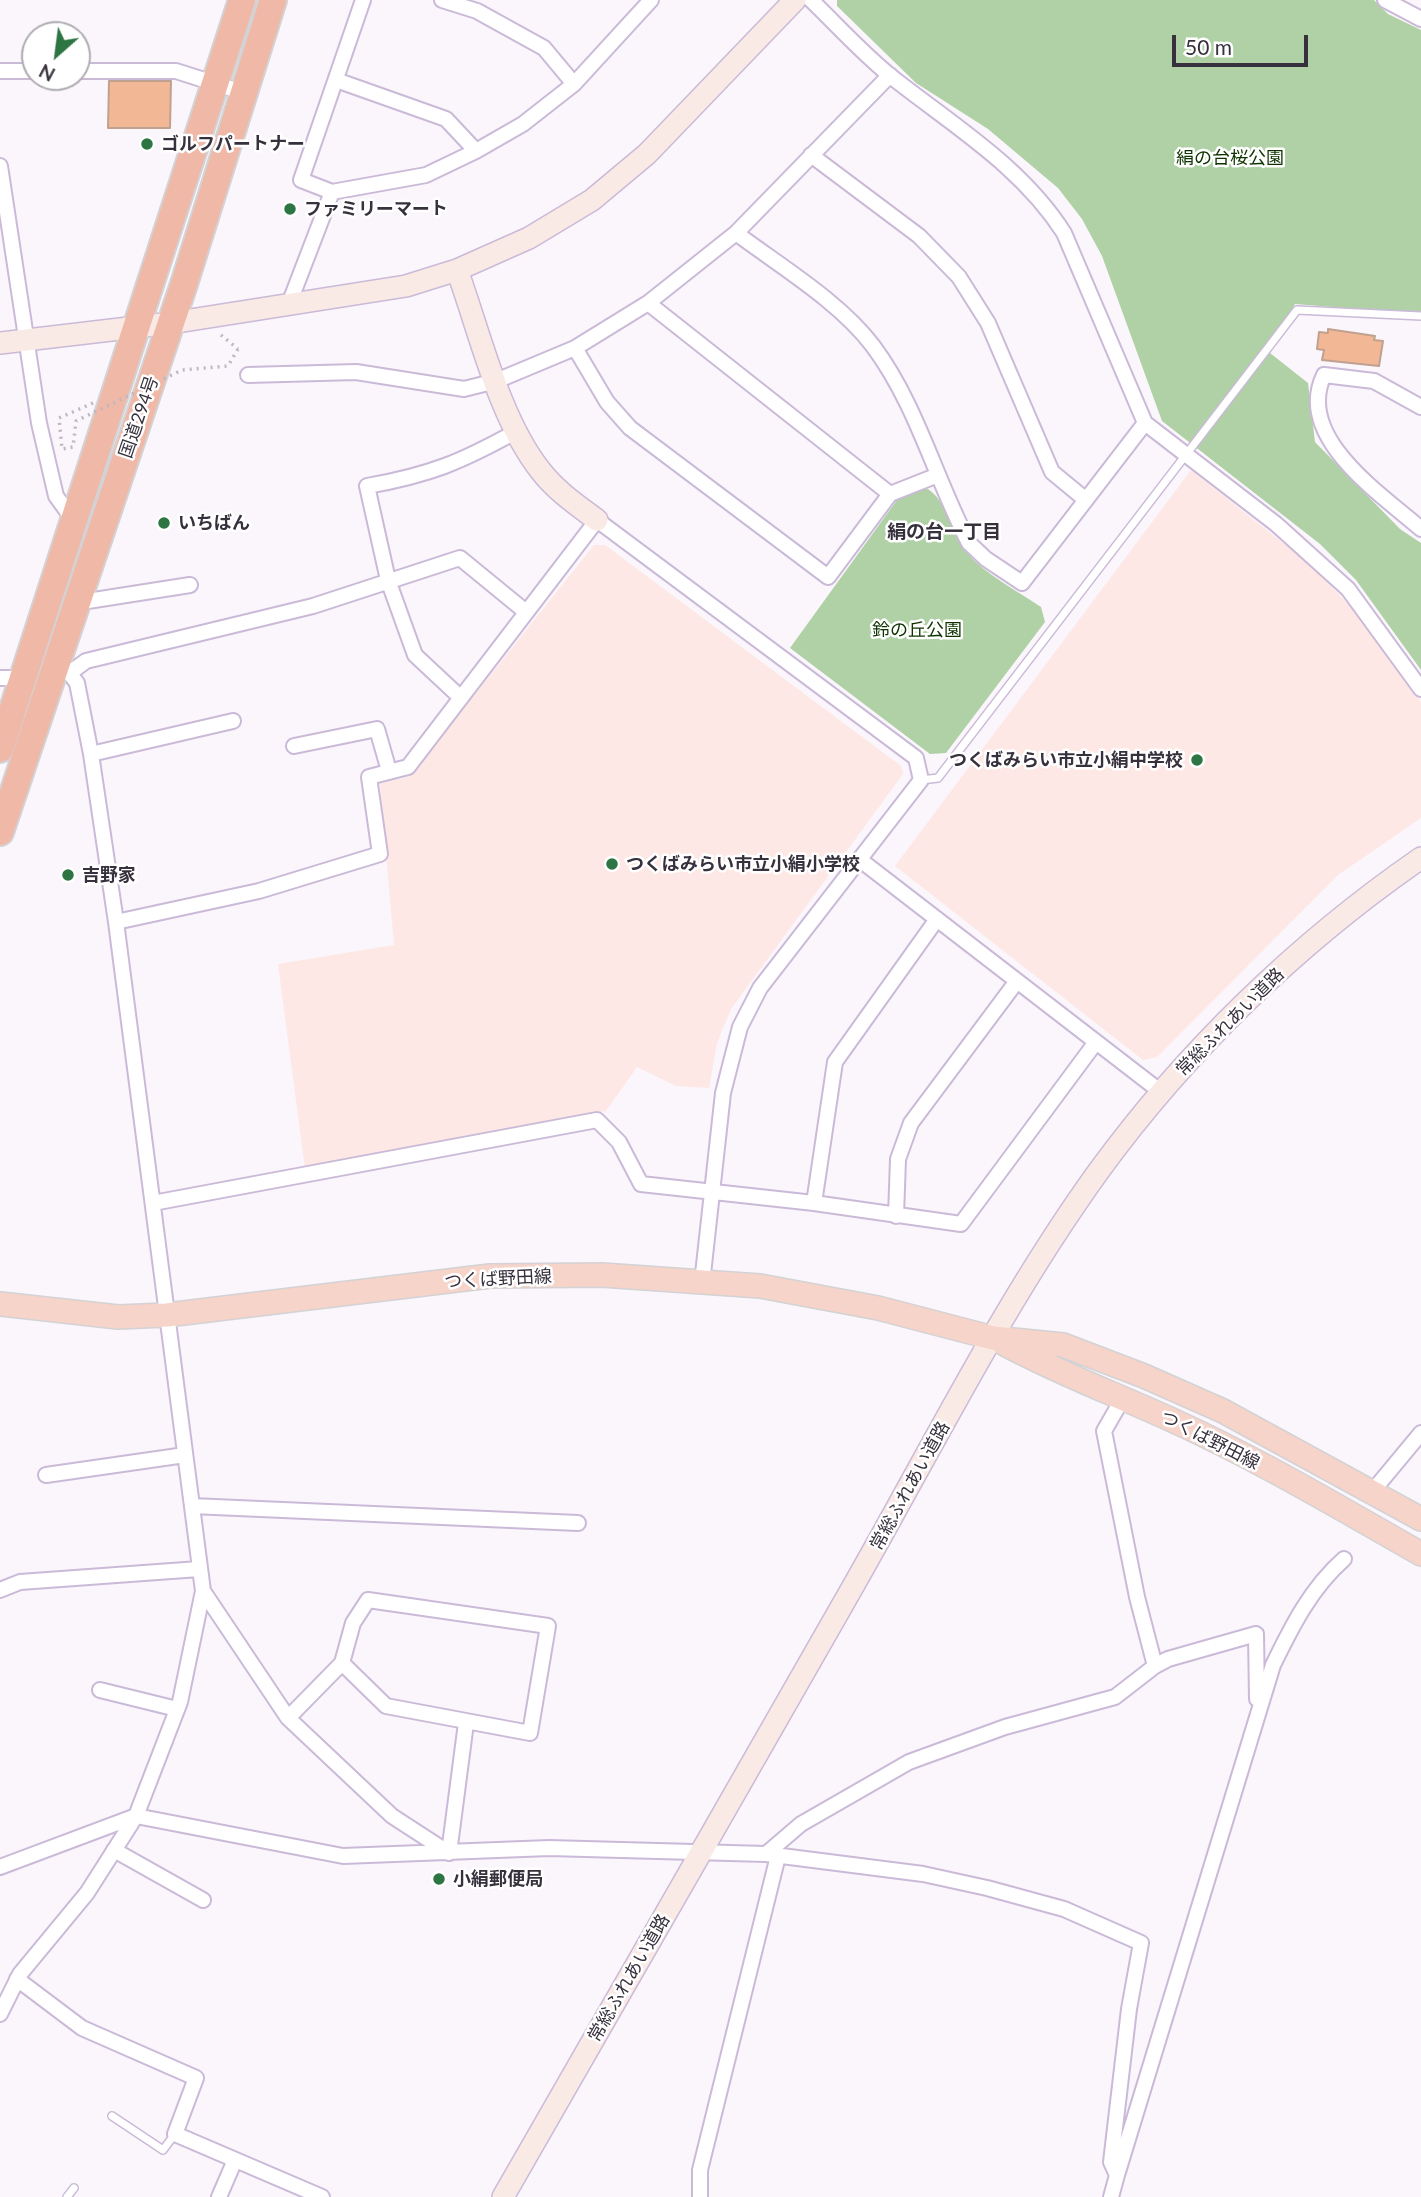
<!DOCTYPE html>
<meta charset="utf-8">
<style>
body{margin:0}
#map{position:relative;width:1421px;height:2197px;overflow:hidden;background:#faf6fc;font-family:Lato,sans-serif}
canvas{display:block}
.north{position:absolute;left:21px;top:21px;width:70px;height:70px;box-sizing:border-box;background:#fff;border:2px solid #afadb1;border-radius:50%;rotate:208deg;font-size:19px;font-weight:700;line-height:28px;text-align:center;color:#37313d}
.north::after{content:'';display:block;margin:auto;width:24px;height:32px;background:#2d7542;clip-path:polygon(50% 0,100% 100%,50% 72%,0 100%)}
.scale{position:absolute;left:1172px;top:35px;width:136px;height:32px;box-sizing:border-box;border:4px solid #37313d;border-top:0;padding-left:9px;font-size:21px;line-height:24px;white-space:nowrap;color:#37313d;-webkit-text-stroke:5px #fff;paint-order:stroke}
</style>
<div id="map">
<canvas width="1421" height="2197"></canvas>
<div class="north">N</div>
<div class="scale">50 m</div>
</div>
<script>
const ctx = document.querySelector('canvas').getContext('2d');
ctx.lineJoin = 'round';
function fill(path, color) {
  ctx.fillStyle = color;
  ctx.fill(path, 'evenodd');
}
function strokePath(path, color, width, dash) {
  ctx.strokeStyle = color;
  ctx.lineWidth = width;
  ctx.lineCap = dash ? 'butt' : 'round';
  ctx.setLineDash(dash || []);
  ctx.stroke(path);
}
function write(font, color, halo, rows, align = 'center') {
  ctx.font = font + ' Lato,"Noto Sans JP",sans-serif';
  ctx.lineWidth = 5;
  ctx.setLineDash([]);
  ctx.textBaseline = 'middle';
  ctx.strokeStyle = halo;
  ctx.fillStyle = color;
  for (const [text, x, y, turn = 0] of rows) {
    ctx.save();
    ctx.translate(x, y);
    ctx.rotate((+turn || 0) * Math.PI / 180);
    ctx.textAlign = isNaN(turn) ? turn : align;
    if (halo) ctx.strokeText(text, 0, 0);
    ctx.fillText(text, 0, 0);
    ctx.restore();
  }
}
const education = new Path2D(`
 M1191 470 1307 562 1356 612 1421 702V818L1338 875 1157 1057 1143 1060 895 866Z
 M594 545H605L901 766 903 774 731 1009 717 1043 709 1088 676 1086 637 1067 606 1111 305 1169 278 964 394 945 380 783 409 777Z`);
const green = new Path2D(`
 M837 0H1374L1388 14 1421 30V314L1295 304 1270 353 1308 383 1315 442 1400 529 1421 543V670L1356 580 1320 544 1162 421 1102 256 1082 219 1058 188 988 129 916 83 837 6Z
 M926 488C947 499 951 533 966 552 986 575 1016 590 1041 607L1045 622 946 753 930 754 790 648 897 500Z`);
const building = new Path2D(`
 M109 81H171L170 128H108Z
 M1328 329 1375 336 1374 340 1383 341 1379 366 1322 360 1324 350 1317 349 1319 332 1328 333Z`);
const path = new Path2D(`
 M221 335 238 349`);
const lane = new Path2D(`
 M921 780 938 778 1297 310 1421 316
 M112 2116 163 2150 175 2134
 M67 2197 74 2188`);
const street = new Path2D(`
 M363 0 301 180 332 192 426 175 476 151 523 124 574 84 651 0
 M442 0 477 11 544 48 574 84
 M811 0C838 26 864 55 893 78 954 126 1022 167 1064 233L1145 423 1276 524 1348 589 1421 689
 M1385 0 1421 19
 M0 71H35
 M77 71H176L245 93
 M336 80 446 119 476 151
 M811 155 919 236 959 277 988 323 1052 472 1086 500
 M0 166 39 423 56 496 74 521
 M736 233C780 266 840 302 873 346 917 405 935 478 969 543L986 559 1022 583 1145 423
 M648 303 890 494
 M289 304 332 192
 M575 348 607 402 630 428 828 577 890 494 938 475
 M248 375 356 372 464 389 496 381 575 348 648 303 736 233 890 75
 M1421 407 1374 381 1324 375C1294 437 1381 494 1421 529
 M75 603 190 585
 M71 672 86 661 313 606 460 558 526 612
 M0 678H23
 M461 698 415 655 388 580 367 486C430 475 461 462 517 431
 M294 746 377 729 389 771
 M91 754 233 721
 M859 859 1161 1092
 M116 922 259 891 380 854 369 777 408 767 597 520 916 758 921 780 760 988 740 1027 723 1093 702 1283
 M153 1203 597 1120 619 1142 641 1184 814 1203 961 1224 1096 1042
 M814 1203 835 1062 937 919
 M896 1216 898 1159 911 1123 1017 981
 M46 1475 185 1455
 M1372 1492 1421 1433
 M192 1506 578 1523
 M0 1590 20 1582 199 1569
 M203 1591 288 1718 392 1816 449 1853
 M1155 1666 1168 1659 1256 1634 1257 1699
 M100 1690 177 1709
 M288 1718 342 1663 353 1623 368 1600 548 1626 530 1733 386 1706 342 1663
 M114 1850 203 1900
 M449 1853 466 1723
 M766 1854 801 1824 909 1762 1005 1727 1115 1697 1155 1666 1137 1597 1104 1431 1123 1398
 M0 1867 136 1816 343 1856 549 1848 766 1854 923 1874 987 1888 1064 1909 1141 1943 1129 2009 1111 2162 1117 2175 1111 2197
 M17 1979 82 2028 196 2078 175 2134 322 2197
 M0 2014 20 1974 87 1893 136 1816 180 1702 203 1591 116 922 91 754 77 683 57 657
 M1117 2175 1273 1665C1292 1626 1311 1588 1344 1559
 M219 2197 235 2160
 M700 2197V2170L778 1856`);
const secondary = new Path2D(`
 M457 270C480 333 499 418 540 470 556 491 577 505 597 520
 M0 343 171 323 406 286 457 270 529 238 592 200 647 154 795 0
 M503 2197C617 1999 730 1802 843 1604 926 1460 1000 1308 1098 1172 1186 1051 1298 943 1421 858`);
const primary = new Path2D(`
 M0 1304 118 1317 167 1315 490 1276 602 1275 760 1286 878 1308 993 1338 1063 1345 1144 1376 1223 1411 1421 1519
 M1003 1343C1058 1373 1115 1394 1172 1420 1258 1459 1340 1508 1421 1554`);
const highway = new Path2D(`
 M0 749 242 0
 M0 832 184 284 273 0`);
const pathBridge = new Path2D(`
 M93 403 59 418 62 449 73 447 76 421 182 370 228 366 238 349`);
const markers = [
 [147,144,7,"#2d7542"],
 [290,209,7,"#2d7542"],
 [164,523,7,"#2d7542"],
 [1197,760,7,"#2d7542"],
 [612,864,7,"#2d7542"],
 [68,875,7,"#2d7542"],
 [439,1879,7,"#2d7542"]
];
const poiNames = [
 ["ゴルフパートナー",161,144],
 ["ファミリーマート",304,209],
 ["いちばん",178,523],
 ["つくばみらい市立小絹中学校",1183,760,"right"],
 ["つくばみらい市立小絹小学校",626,864],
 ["吉野家",82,875],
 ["小絹郵便局",453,1879]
];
const parkNames = [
 ["絹の台桜公園",1230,158],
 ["鈴の丘公園",917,630]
];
const streetNames = [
 ["国道294号",139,417,-71],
 ["常総ふれあい道路",1230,1022,-45],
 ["つくば野田線",498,1279,-3],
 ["つくば野田線",1210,1440,27],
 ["常総ふれあい道路",910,1486,-61],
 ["常総ふれあい道路",629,1978,-60]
];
const neighbourhoodNames = [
 ["絹の台一丁目",944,532]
];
fill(education, '#fee8e5');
fill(green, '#b0d0a6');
fill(building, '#f2b896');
strokePath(building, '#c0a18f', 2);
strokePath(lane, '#cabad8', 10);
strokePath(street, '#cabad8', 18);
strokePath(secondary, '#cabad8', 24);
strokePath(primary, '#d3d2d4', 26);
strokePath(highway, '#d3d2d4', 30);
strokePath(path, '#bdb8c0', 3.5, [2, 5]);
strokePath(lane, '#fff', 7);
strokePath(street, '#fff', 14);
strokePath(secondary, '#faeae5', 21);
strokePath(primary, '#f6d4ca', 23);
strokePath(highway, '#f0b8a7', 26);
strokePath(pathBridge, '#bdb8c0', 3.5, [2, 5]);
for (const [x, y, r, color] of markers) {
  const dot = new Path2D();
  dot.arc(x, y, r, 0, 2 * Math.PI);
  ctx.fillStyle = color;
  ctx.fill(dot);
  strokePath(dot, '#fff', 2.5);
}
write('bold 18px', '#37313d', '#fff', poiNames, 'left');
write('18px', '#0e3300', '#fff', parkNames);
write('18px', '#37313d', '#fff', streetNames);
write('bold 19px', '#37313d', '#fff', neighbourhoodNames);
</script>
